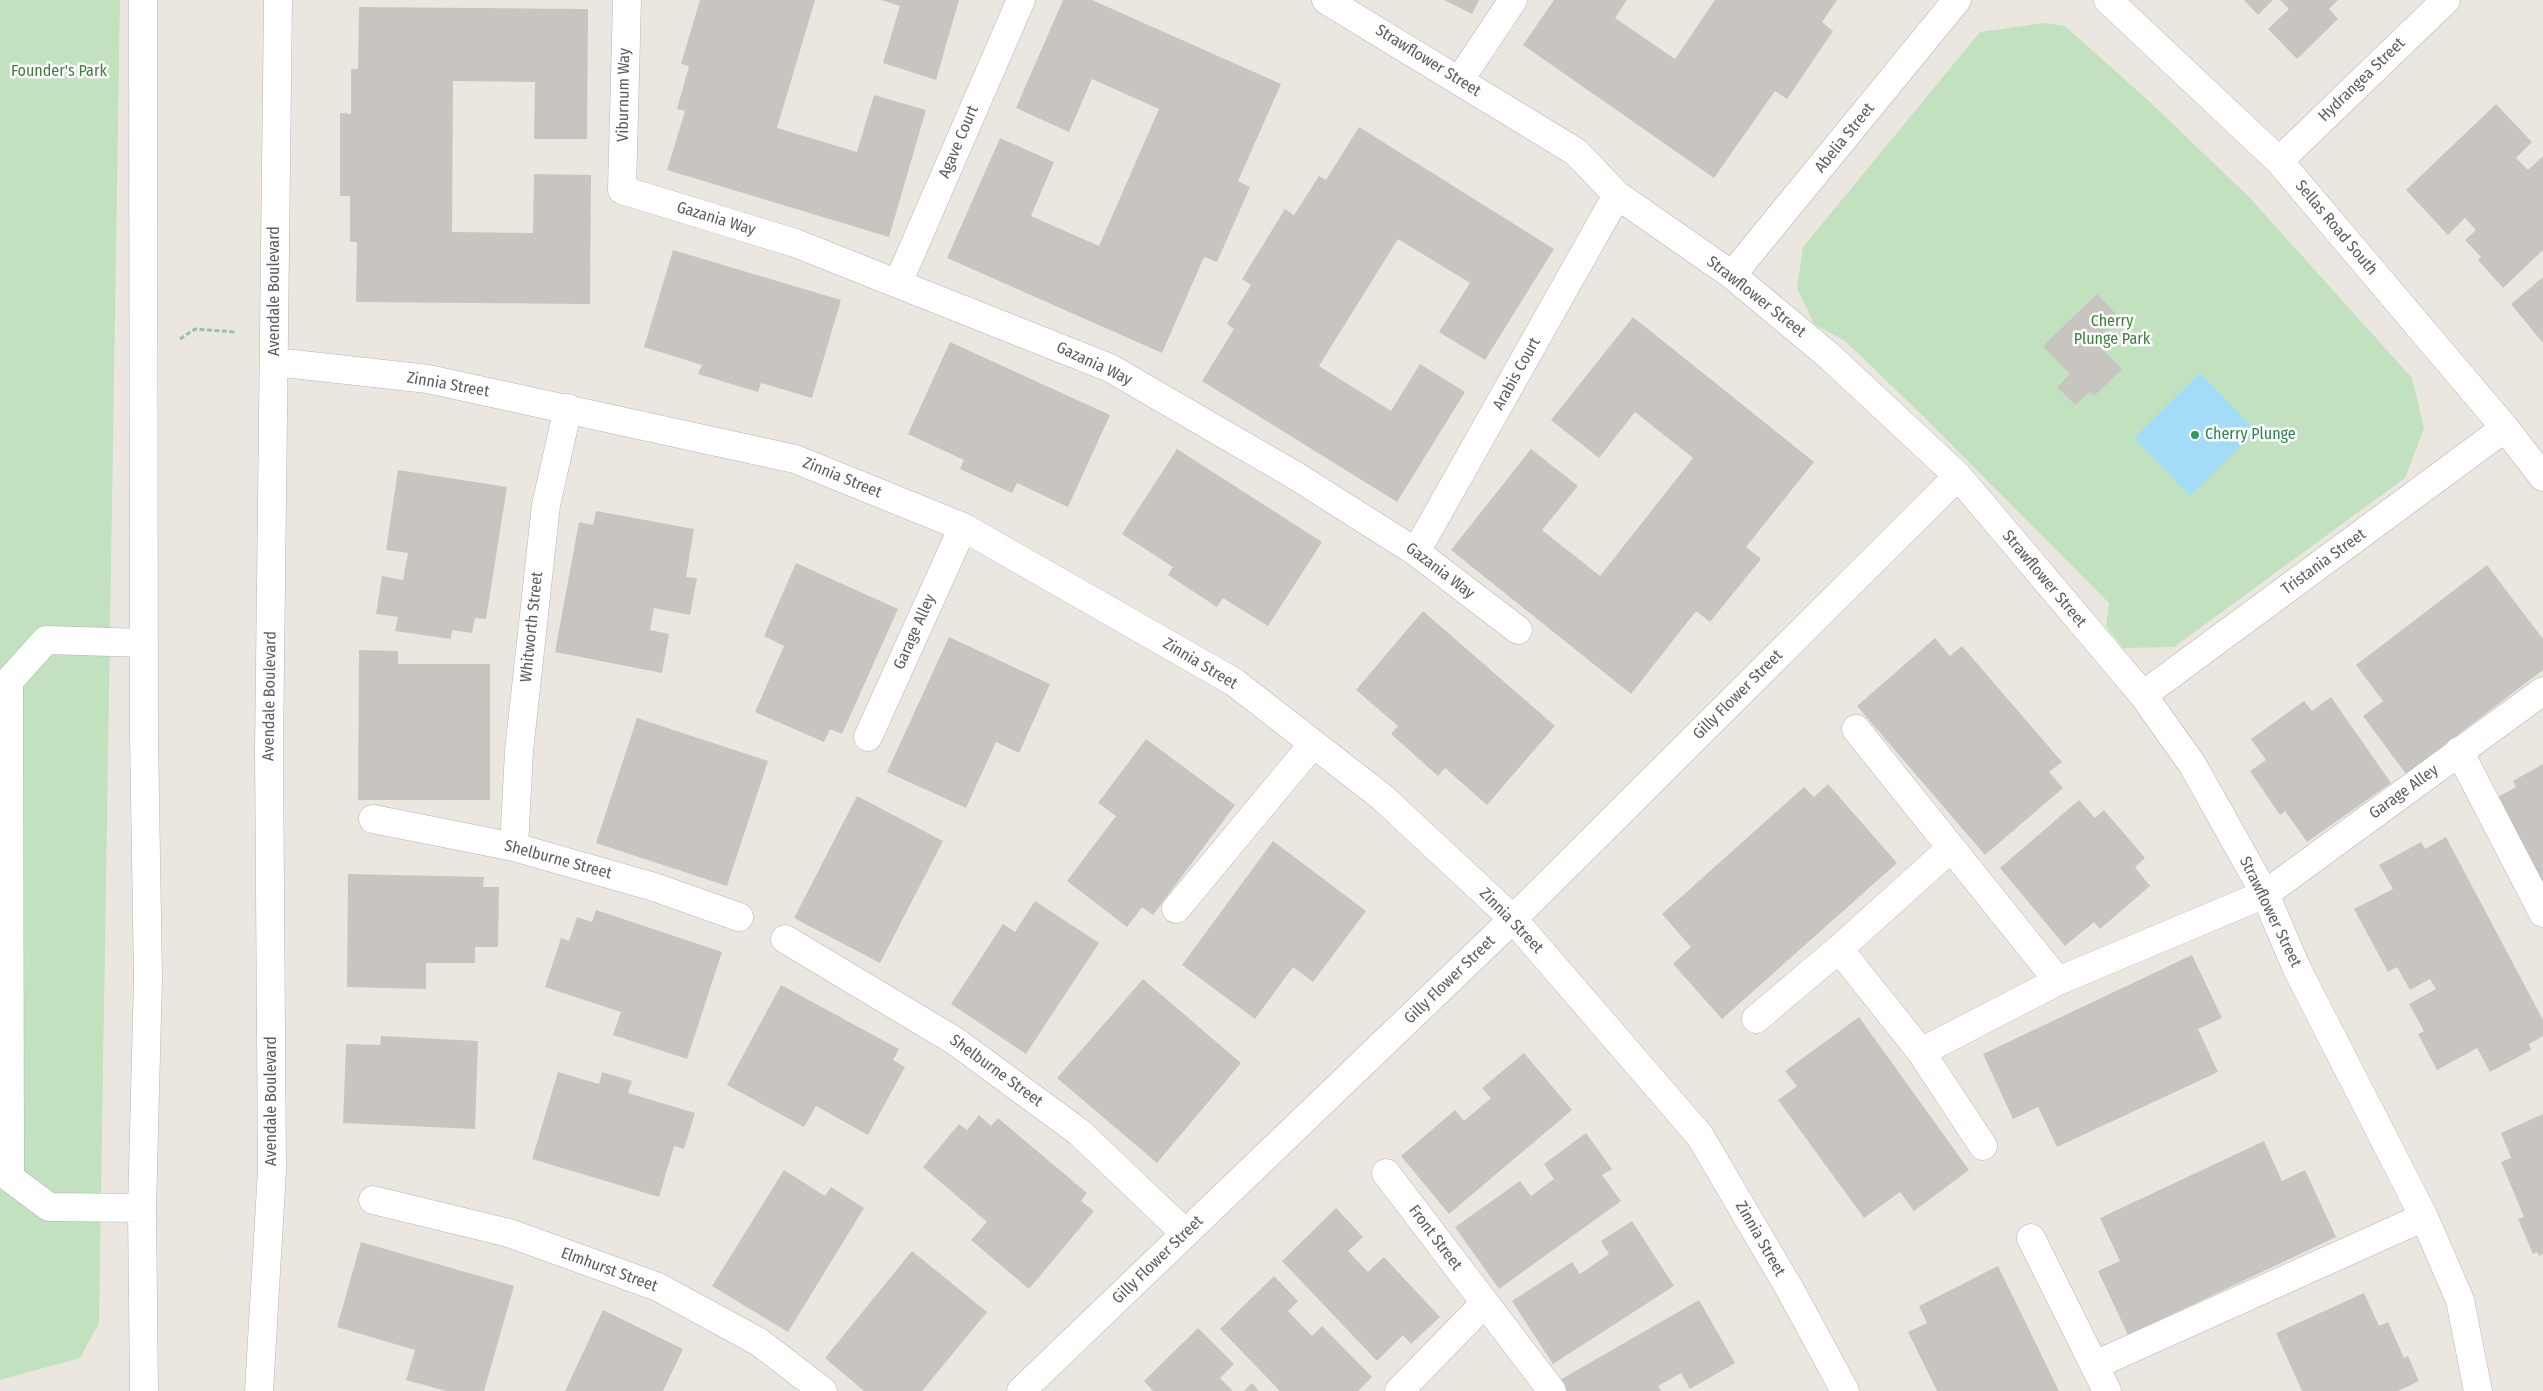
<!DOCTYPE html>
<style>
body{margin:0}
canvas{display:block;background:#ebe7e0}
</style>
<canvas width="2543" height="1391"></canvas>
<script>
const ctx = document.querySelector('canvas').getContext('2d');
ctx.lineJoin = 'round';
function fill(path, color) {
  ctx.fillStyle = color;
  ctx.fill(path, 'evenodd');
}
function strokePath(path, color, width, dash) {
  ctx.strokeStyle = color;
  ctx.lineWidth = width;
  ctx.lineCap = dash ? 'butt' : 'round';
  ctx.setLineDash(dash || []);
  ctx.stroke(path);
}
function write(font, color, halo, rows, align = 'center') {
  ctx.font = font + ' "Fira Sans Condensed",sans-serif';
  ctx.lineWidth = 5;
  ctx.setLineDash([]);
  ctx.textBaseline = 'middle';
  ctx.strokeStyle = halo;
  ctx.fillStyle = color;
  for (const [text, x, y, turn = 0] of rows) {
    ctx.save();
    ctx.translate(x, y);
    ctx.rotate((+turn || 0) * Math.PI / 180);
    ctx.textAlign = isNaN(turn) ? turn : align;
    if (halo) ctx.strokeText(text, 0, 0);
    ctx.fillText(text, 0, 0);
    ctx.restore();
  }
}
const green = new Path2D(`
 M0 0H120L99 1323 80 1358 0 1380Z
 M2044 23 2065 26 2151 103 2250 198 2412 378 2424 428 2405 478 2174 647 2123 648 2106 626 2109 603 1918 411 1845 341 1814 324 1797 288 1803 247 1980 32Z`);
const water = new Path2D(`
 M2200 373 2256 431 2190 496 2134 438Z`);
const building = new Path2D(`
 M700 0H815L777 128 857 152 874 95 926 110 889 237 667 170 685 111 677 109 689 66 681 64Z
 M881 0H959L936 80 883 63 900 6Z
 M1063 0H1092L1281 84 1238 181 1250 187 1217 262 1204 257 1162 353 947 258 1000 138 1054 162 1031 216 1099 246 1159 109 1092 79 1069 132 1016 108Z
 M1444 0H1479L1472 14Z
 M1554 0H1627L1615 18 1675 59 1715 0H1837L1822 22 1833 31 1787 99 1775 91 1714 178 1523 45Z
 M2244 0H2273L2258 15Z
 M2280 0H2338L2329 9 2338 19 2297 59 2268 29 2289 9Z
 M359 7 588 9 587 139H534L535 82 453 81 452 232 533 233 534 174 591 175 590 304 356 302 357 242H350V196H340V113L351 114V69H358Z
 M2496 104 2532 142 2516 158 2528 170 2543 156V250L2503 288 2478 260 2481 257 2465 240 2476 230 2465 218 2448 235 2406 190Z
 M1359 127 1554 249 1485 360 1439 332 1470 283 1398 239 1319 366 1391 411 1420 364 1465 392 1397 502 1202 381 1234 329 1227 324 1251 285 1242 279 1285 209 1294 215 1319 176 1326 180Z
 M673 250 841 300 812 398 761 383 758 392 698 374 702 365 644 347Z
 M2543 277V343L2511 304Z
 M2097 294 2119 317 2094 341 2122 369 2094 396 2089 392 2075 405 2057 387 2070 374 2043 346Z
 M1633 317 1814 462 1746 547 1761 559 1710 622 1696 611 1631 694 1451 550 1531 449 1578 486 1542 530 1600 576 1693 458 1635 412 1599 458 1551 420Z
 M950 342 1110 415 1068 507 1017 483 1012 493 960 469 964 460 908 434Z
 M1177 449 1322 542 1268 626 1223 598 1217 607 1168 575 1173 567 1122 534Z
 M398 470 507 487 486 619 475 618 472 633 452 630 451 639 395 631 398 617 376 614 382 576 403 580 408 553 386 550Z
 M596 511 694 529 686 577 697 578 690 615 654 608 650 630 669 634 662 673 555 652 579 522 593 525Z
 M796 563 898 609 842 734 830 729 824 742 755 712 784 646 764 636Z
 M2487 565 2543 639V670L2406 774 2363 716 2383 701 2356 665Z
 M1423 611 1555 726 1487 805 1445 768 1438 776 1391 734 1398 726 1356 690Z
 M949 637 1050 684 1019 753 996 742 966 808 887 772Z
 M1935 638 1950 656 1962 646 2062 762 2049 772 2063 788 1985 855 1857 706Z
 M359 650 398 651V664H490V800H358Z
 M2331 697 2391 783 2307 842 2285 811 2280 815 2250 771 2266 760 2251 739 2304 701 2312 711Z
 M637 718 768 761 727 886 596 843Z
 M1146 739 1235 805 1153 915 1142 907 1127 927 1067 881 1116 816 1098 803Z
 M2543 764V888L2494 799 2516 787 2513 781Z
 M1828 784 1897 863 1722 1019 1673 964 1691 947 1662 914 1804 787 1814 797Z
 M857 796 943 841 880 963 794 918Z
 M2079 800 2095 818 2104 810 2145 858 2135 867 2150 886 2100 929 2094 922 2065 946 2000 868Z
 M2446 837 2543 1020V1036L2529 1044 2531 1050 2490 1072 2477 1048 2437 1070 2418 1034 2424 1031 2409 1004 2436 989 2430 979 2410 990 2397 967 2388 972 2354 909 2393 889 2379 865 2421 842 2425 849Z
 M1273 841 1366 911 1313 982 1293 967 1255 1019 1182 965Z
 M348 874 484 877 483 887H499L498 947H475V963H426V989L347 987Z
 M1035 901 1099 943 1026 1054 951 1004 1003 924 1015 932Z
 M596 910 722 952 687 1059 613 1035 621 1012 545 987 561 938 569 941 577 917 592 922Z
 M2192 955 2222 1018 2198 1029 2218 1072 2057 1147 2038 1107 2013 1119 1983 1054Z
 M1143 979 1241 1063 1157 1163 1057 1078Z
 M781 985 899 1049 893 1060 905 1067 868 1135 816 1106 804 1127 727 1085Z
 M1859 1017 1969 1170 1914 1211 1900 1192 1864 1218 1778 1100 1797 1086 1785 1071Z
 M381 1036 478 1041 475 1129 343 1123 346 1044 380 1045Z
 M1524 1053 1572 1110 1449 1214 1401 1156 1455 1110 1464 1121 1491 1098 1482 1088Z
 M558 1072 599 1084 602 1072 632 1081 628 1093 695 1113 684 1149 674 1146 659 1197 532 1159Z
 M2543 1114V1254L2539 1256 2537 1252 2533 1254 2518 1219 2524 1217 2501 1162 2511 1158 2501 1133Z
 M979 1115 991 1126 998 1118 1087 1193 1081 1201 1094 1211 1029 1289 971 1240 987 1222 923 1167 959 1124 967 1130Z
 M1586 1133 1612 1169 1602 1175 1621 1201 1499 1289 1455 1227 1520 1181 1531 1196 1554 1179 1544 1164Z
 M2264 1141 2282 1181 2305 1170 2336 1237 2128 1335 2098 1271 2120 1261 2100 1218Z
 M784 1170 825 1196 831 1187 864 1208 788 1332 712 1286Z
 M1336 1208 1363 1237 1348 1251 1368 1272 1384 1257 1440 1317 1411 1344 1403 1335 1377 1361 1282 1261Z
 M1632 1221 1674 1286 1553 1364 1512 1301 1572 1262 1580 1274 1609 1254 1601 1241Z
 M361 1242 514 1286 484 1391H446L406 1380 415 1350 337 1327Z
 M912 1251 987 1312 922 1391H864L825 1358Z
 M1998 1266 2059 1391H1937L1908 1332 1927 1323 1919 1306Z
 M1274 1276 1298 1301 1288 1311 1312 1336 1322 1326 1372 1377 1358 1391H1280L1220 1329Z
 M2364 1293 2379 1326 2388 1322 2404 1358 2408 1356 2419 1381 2398 1391H2302L2276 1333Z
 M1699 1300 1735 1363 1690 1389 1681 1373 1658 1386 1661 1391H1564L1558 1381Z
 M603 1310 683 1349 663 1391H565Z
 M1198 1328 1234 1364 1220 1378 1233 1391H1153L1144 1381Z
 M1252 1383 1259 1391H1244Z`);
const path = new Path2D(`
 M180 339 195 329 236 332`);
const minor = new Path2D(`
 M143 0 144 736 148 978 142 1208 144 1391
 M627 0 622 190 795 243 1110 368 1296 476 1416 552 1518 630
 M1326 0 1576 152 1617 195 1732 275 1828 355 1958 476 2143 695 2192 764 2265 894 2297 969 2424 1217 2460 1300 2478 1391
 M2108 0 2279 161 2505 428 2543 477
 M1459 81 1513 0
 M2279 161 2446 0
 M1732 275 1957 0
 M898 283 1021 0
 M275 362 428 379 795 459 963 527 1234 682 1382 797 1513 919 1700 1136 1792 1293 1845 1391
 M1416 552 1617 195
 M2143 695 2505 428
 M1856 729 2058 981
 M868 737 963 527
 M2459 751 2543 913
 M373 819 514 847 654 887 739 917
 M514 847 519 751 546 505 568 408
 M1176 909 1313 744
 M785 939 955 1041 1079 1132 1185 1233
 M1839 949 1921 1052 1983 1146
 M1756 1019 1839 949 1951 848
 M1921 1052 2058 981 2265 894 2543 691
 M1386 1173 1552 1391
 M373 1200 509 1233 658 1287 759 1342 823 1391
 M142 1208 49 1207 10 1178 9 681 46 640 144 643
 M2031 1238 2107 1391
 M2095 1365 2424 1217
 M259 1391 272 1170 269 750 278 0
 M1021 1391 1513 919 1958 476
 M1399 1391 1485 1303`);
const markers = [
 [2195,435,5,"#2e9e5b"]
];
const streetNames = [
 ["Strawflower Street",1428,61,32],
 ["Hydrangea Street",2362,80,-44],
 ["Viburnum Way",624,95,-89],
 ["Abelia Street",1845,138,-51],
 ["Agave Court",959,142,-67],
 ["Gazania Way",716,219,17],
 ["Sellas Road South",2336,228,50],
 ["Avendale Boulevard",275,291,-90],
 ["Strawflower Street",1756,297,38],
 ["Gazania Way",1094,364,25],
 ["Arabis Court",1517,374,-61],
 ["Zinnia Street",448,385,10],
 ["Zinnia Street",842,478,22],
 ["Tristania Street",2324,562,-36],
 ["Gazania Way",1440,571,37],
 ["Strawflower Street",2044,579,50],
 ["Whitworth Street",532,627,-84],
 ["Garage Alley",915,632,-66],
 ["Zinnia Street",1200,664,31],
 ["Gilly Flower Street",1738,695,-45],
 ["Avendale Boulevard",270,696,-89],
 ["Garage Alley",2404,792,-36],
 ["Shelburne Street",558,860,15],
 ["Strawflower Street",2270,912,64],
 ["Zinnia Street",1511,921,46],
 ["Gilly Flower Street",1450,980,-44],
 ["Shelburne Street",996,1071,36],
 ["Avendale Boulevard",272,1101,-90],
 ["Front Street",1435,1238,53],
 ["Zinnia Street",1760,1239,60],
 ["Gilly Flower Street",1158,1260,-44],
 ["Elmhurst Street",609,1270,20]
];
const parkNames = [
 ["Founder's Park",59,72],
 ["Cherry",2112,322],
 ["Plunge Park",2112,340]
];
const leisureNames = [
 ["Cherry Plunge",2205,435]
];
fill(green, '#c2e1be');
fill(water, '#a3dcf7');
fill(building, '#c8c4bf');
strokePath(minor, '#b1b4b7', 29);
strokePath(path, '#99c3a0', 3, [5, 2.5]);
strokePath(minor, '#fff', 28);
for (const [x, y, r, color] of markers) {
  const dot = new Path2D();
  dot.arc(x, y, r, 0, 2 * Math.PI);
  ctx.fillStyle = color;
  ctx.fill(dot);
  strokePath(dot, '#fff', 2);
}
write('16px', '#595d60', '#fff', streetNames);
write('16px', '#3e7e3a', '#fff', parkNames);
write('16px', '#27864d', '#fff', leisureNames, 'left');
</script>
